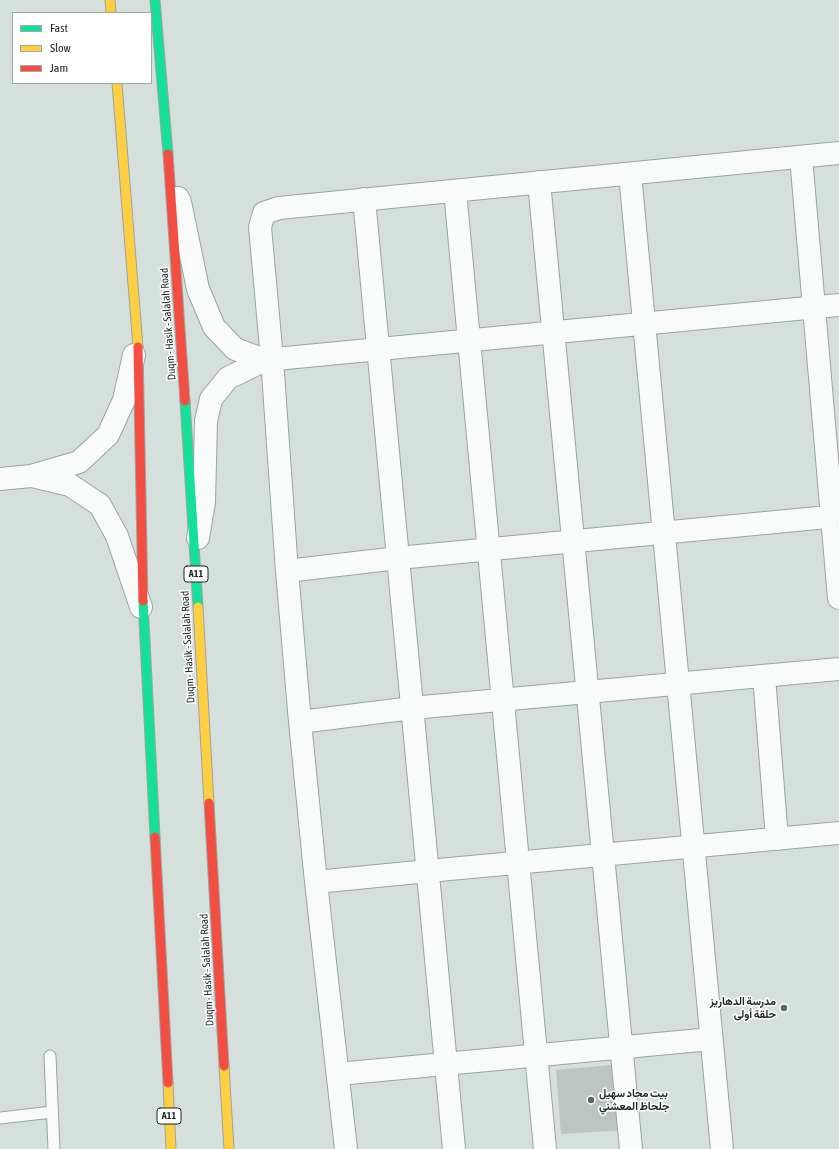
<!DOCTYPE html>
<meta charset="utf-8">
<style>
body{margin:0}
#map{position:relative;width:839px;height:1149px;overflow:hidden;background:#d5dfdc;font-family:"Asap Condensed",sans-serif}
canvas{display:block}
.legend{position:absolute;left:12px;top:12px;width:140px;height:72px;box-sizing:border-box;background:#fff;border:1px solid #a5a7a7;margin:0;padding:5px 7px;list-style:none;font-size:12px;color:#1e2423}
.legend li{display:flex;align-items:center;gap:8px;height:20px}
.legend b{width:20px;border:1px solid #a5a7a7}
</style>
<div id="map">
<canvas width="839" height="1149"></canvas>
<ul class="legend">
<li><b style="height:5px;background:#16e098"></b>Fast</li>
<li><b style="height:5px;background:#ffcf43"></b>Slow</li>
<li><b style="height:5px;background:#f24e42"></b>Jam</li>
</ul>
</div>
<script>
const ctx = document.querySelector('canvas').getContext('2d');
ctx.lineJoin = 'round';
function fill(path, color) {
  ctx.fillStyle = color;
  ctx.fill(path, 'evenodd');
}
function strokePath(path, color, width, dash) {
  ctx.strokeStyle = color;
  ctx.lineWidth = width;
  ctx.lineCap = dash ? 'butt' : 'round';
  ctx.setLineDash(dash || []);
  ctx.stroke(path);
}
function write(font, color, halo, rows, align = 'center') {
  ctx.font = font + ' "Asap Condensed",Vazirmatn,sans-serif';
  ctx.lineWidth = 3;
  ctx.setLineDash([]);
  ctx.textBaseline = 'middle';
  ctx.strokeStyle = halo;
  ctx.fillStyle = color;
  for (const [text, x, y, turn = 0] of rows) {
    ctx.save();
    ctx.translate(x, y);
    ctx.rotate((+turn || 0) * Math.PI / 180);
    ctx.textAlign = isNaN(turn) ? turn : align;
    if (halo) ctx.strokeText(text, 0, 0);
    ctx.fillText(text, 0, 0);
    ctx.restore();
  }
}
const building = new Path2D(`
 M622 1064 625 1130 561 1134 556 1070Z`);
const lane = new Path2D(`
 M50 1056 54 1149
 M0 1118 52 1112`);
const street = new Path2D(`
 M801 157 839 598
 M630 174 722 1149
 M539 182 631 1149
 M455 191 545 1149
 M178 198 180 202 198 289 214 327 235 349 265 360
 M364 199 454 1149
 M32 476 70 485 100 505 117 536 141 607
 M0 479 31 476 79 462 108 435 124 400 134 355
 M198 538 204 502 206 421 211 399 228 378 265 360 839 305
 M287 571 398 558 839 516
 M764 676 777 839
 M300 722 412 708 839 669
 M316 882 428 871 839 833
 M338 1074 711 1039
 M346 1149 316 882 300 722 287 571 272 359 260 227 264 213 279 208 839 153`);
const fast = new Path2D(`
 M155 0 168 154
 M185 401 198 607
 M143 601 155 837`);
const slow = new Path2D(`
 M110 0 111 13
 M117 83 138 347
 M198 607 209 803
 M224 1066 229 1149
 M168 1083 171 1149`);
const jam = new Path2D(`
 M168 154 185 401
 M138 347 143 601
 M209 803 224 1066
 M155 837 168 1083`);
const markers = [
 [784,1008,4,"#5e6564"],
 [591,1100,4,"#5e6564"]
];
const shields = [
 [196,574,24],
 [169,1116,24]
];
const shieldNames = [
 ["A11",196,574],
 ["A11",169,1116]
];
const streetNames = [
 ["Duqm - Hasik - Salalah Road",168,324,-94],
 ["Duqm - Hasik - Salalah Road",188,647,-93],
 ["Duqm - Hasik - Salalah Road",207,970,-93]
];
const poiNames = [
 ["مدرسة الدهاريز",776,1002],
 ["حلقة أولى",776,1015],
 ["بيت محاد سهيل",599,1094,"left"],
 ["جلحاظ المعشني",599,1107,"left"]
];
fill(building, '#bdc5c3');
strokePath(lane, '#9ca4a2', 13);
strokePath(street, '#9ca4a2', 24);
strokePath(fast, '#9ca4a2', 11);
strokePath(slow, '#9ca4a2', 11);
strokePath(jam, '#9ca4a2', 11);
strokePath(lane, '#f9fafa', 11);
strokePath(street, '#f9fafa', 22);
strokePath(fast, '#16e098', 9);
strokePath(slow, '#ffcf43', 9);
strokePath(jam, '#f24e42', 9);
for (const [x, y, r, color] of markers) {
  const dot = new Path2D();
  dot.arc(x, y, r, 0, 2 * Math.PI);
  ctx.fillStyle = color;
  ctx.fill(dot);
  strokePath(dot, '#fff', 1.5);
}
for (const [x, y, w] of shields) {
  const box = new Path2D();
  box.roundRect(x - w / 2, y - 8, w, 16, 3);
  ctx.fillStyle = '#fff';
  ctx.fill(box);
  strokePath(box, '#1e2423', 1);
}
write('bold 10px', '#1e2423', null, shieldNames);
write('11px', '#1e2423', '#fff', streetNames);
write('bold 11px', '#1e2423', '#fff', poiNames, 'right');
</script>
